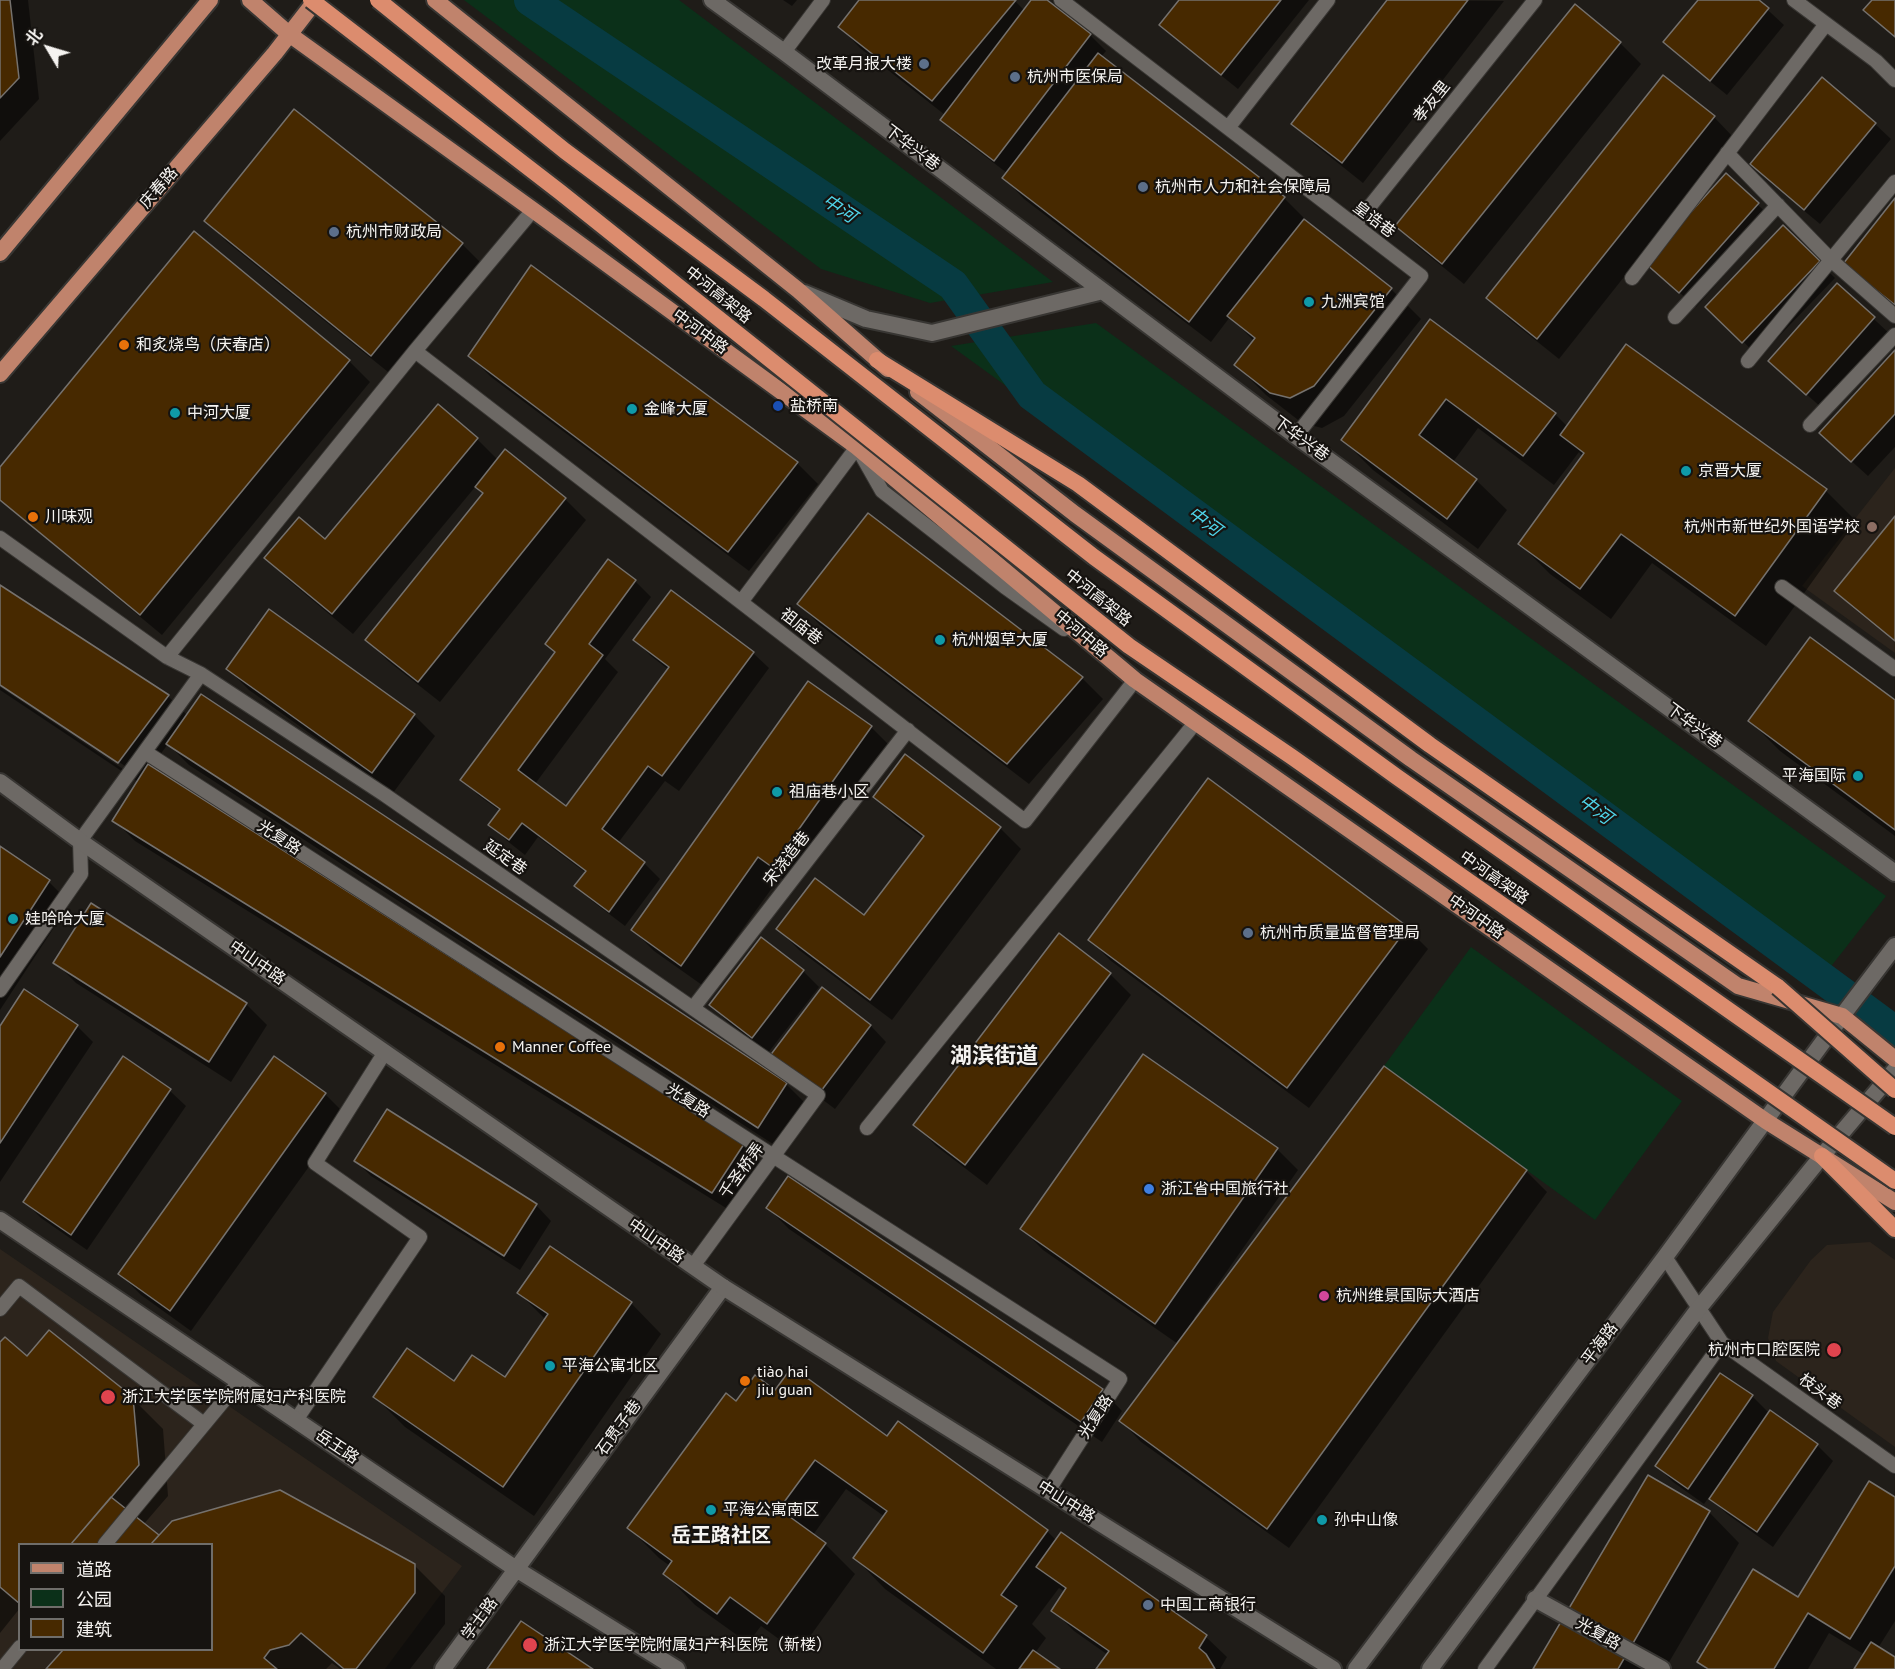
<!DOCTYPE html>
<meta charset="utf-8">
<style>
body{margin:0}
#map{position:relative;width:1895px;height:1669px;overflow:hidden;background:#1f1c18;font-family:"PT Sans","Noto Sans SC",sans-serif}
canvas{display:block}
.legend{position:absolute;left:18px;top:1543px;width:195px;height:108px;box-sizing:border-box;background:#161310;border:2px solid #6f6d6a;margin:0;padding:8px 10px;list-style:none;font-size:18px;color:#f5f3f0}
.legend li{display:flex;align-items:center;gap:12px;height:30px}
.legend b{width:30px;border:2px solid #6f6d6a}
.north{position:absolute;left:18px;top:18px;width:60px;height:60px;-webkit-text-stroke:4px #161310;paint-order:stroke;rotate:308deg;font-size:16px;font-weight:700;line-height:24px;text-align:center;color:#f5f3f0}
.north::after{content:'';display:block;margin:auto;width:21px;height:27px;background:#f5f3f0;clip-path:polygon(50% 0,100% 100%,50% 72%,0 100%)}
</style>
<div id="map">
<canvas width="1895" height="1669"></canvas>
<ul class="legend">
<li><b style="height:8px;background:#c0836c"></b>道路</li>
<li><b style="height:16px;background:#0b3019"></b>公园</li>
<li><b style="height:16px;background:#472900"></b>建筑</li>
</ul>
<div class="north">北</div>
</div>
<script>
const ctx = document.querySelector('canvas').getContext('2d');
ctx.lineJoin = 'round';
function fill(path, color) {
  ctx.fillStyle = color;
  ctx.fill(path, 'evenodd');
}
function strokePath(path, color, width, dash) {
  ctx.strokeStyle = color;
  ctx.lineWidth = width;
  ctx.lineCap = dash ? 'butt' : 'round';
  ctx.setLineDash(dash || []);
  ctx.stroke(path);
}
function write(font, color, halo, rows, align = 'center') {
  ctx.font = font + ' "PT Sans","Noto Sans SC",sans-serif';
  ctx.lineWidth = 4.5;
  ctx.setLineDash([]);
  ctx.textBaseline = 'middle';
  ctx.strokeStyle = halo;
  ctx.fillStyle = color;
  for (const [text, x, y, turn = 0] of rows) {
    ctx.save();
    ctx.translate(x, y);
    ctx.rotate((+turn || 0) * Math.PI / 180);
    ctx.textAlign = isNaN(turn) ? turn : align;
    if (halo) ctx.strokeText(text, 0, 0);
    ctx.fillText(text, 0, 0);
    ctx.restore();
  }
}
const built = new Path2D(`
 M1895 468V653L1802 586Z
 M1870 1242 1895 1260V1447L1776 1361 1768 1338 1773 1312 1811 1260 1827 1245Z
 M0 1249 462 1566 385 1669H0ZM20 1544H212V1650H20Z`);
const green = new Path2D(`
 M464 0H679L1053 282 930 303 821 269Z
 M1096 323 1886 896 1822 978 951 346Z
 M1471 947 1682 1101 1595 1220 1384 1066Z`);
const shadow = new Path2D(`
 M0 0H28L39 99 0 141Z
 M783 0H797L792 6Z
 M861 0H1014L1025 11 1033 0H1044L1090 35 1106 51 1101 57 1284 198 1305 219 1304 221 1391 289 1421 319 1344 416 1322 428 1302 423 1266 395 1236 365 1254 341 1230 317 1211 342 1024 199 1004 178 1007 173 957 135 942 120 945 115 860 48 840 27Z
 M1181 0H1309L1238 89 1177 40 1161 25Z
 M1389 0 1504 1 1363 183 1314 144 1293 123Z
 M1699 0H1757L1784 25 1727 95 1681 58 1665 42Z
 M1874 0H1895V38L1865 10Z
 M1575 6 1620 43 1641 64 1464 284 1418 247 1397 226Z
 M1714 117 1734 138 1559 359 1509 319 1488 298Z
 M1875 124 1891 139 1820 224 1767 180 1752 164Z
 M1726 175 1774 220 1696 307 1663 278Z
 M1895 201V306L1861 279Z
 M206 221 462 244 483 265 393 376 227 242Z
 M1783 227 1835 278 1759 357 1723 322Z
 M1837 285 1890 334 1823 409 1786 376Z
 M1431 321 1555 414 1568 427 1626 346 1826 491 1856 521 1766 646 1652 563 1611 619 1550 574 1520 544 1583 457 1579 452 1554 485 1478 428 1453 462 1476 480 1507 510 1478 549 1373 470 1342 439Z
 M1895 352V447L1868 476 1837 448Z
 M470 356 797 463 818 484 749 571 491 377Z
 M349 361 370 382 162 635 0 500V469Z
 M477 439 498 460 565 499 586 520 440 702 388 661 367 640 484 494 476 486 353 634 287 579 266 558 325 541Z
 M1895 519V642L1852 607 1836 591Z
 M608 561 635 581 651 597 605 659 618 672 535 784 566 808 669 670 651 656 635 640 753 653 769 668 679 791 665 781 618 843 644 863 660 879 625 926 592 901 576 886 586 873 538 837 525 855 506 840 490 824 500 811 478 795 462 779 556 653 547 644Z
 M0 587 168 696 188 716 202 696 786 1084 807 1105 779 1148 189 765 168 744 151 767 743 1145 764 1166 734 1213 135 841 114 820 138 782 0 690V687L123 769 125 766 0 683Z
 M799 604 1082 678 1103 699 1029 784 820 625Z
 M228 669 414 715 435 736 393 793 249 690Z
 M1895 702V836L1780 751 1750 721Z
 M871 727 892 748 793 887 780 877 702 985 654 951 633 930Z
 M905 756 1000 828 1021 849 892 1020 799 950 778 929 864 917 924 839 896 818 875 797Z
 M0 848 49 882 70 903 0 1010Z
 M1407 928 1428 949 1309 1108 1111 961 1090 940Z
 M1059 935 1110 974 1131 995 987 1185 936 1146 915 1125Z
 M55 962 246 1004 267 1025 231 1082 76 983Z
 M803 971 819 987 768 1053 727 1021 711 1005Z
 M822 989 871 1026 886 1042 835 1109 786 1072Z
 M77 1026 93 1042 0 1182V1029Z
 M124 1058 170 1091 186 1106 87 1250 41 1218 25 1202Z
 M325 1094 346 1115 191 1331 141 1295 120 1274Z
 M1277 1149 1298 1170 1194 1318 1196 1320 1526 1171 1547 1192 1289 1548 1141 1442 1121 1421 1178 1344 1043 1250 1022 1229Z
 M356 1161 536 1205 551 1221 520 1270 371 1176Z
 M768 1208 1102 1390 1122 1411 1102 1442 789 1229Z
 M519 1293 631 1303 661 1334 534 1516 405 1427 375 1397 454 1383 505 1379 546 1320Z
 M0 1344 27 1358 132 1398 163 1429 168 1496 143 1525 159 1537 414 1565 445 1596V1624L410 1669H340L332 1663 326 1669H48L65 1650H212V1544H20V1608L0 1633Z
 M775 1392 887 1438 899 1423 1047 1531 1057 1541 1062 1534 1206 1637 1227 1657 1220 1669H1098L1108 1655 1074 1631 1053 1610 1065 1592 1059 1588 1032 1624 1046 1638 1035 1653 1058 1669H996L885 1589 855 1558 885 1517 846 1489 813 1535 825 1544 855 1574 798 1653 761 1626 748 1643 695 1605 665 1574 670 1566 659 1558 629 1528 737 1403Z
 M1752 1396 1770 1414 1817 1445 1833 1461 1773 1547 1727 1514 1709 1497 1704 1504 1673 1482 1657 1466Z
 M1895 1498V1621L1878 1648 1895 1659V1669H1856L1865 1655 1829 1633 1808 1669H1706L1698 1662 1799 1599Z
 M1709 1512 1739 1543 1665 1669H1535Z`);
const canal = new Path2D(`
 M530 0 953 285 1032 395 1895 1032`);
const building = new Path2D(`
 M0 0H10L19 78 0 98Z
 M859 0H1016L932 101 838 27Z
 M1031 0H1047L1091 34 994 161 940 120Z
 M1179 0H1281L1221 75 1159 25Z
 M1387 0H1468L1342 163 1291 124Z
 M1698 0H1759L1769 8 1710 81 1663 42Z
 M1872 0H1895V37L1863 10Z
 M1575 4 1621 42 1442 264 1395 226Z
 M1098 53 1285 197 1189 322 1002 178Z
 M1663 75 1715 116 1537 339 1486 298Z
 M1822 77 1876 123 1804 210 1750 164Z
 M294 109 463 243 371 356 204 221Z
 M1726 173 1759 203 1679 293 1645 263Z
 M1895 198V305L1843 264Z
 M1304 219 1392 288 1314 386 1290 398 1270 393 1234 365 1255 338 1227 316Z
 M1783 225 1820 261 1742 343 1705 307Z
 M194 231 350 360 140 615 0 500V467Z
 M531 265 798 462 728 552 468 356Z
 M1837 283 1875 317 1806 395 1768 361Z
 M1430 319 1556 413 1523 456 1446 399 1419 435 1477 479 1447 519 1341 440Z
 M1626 344 1827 489 1735 616 1621 534 1580 589 1518 544 1584 453 1560 435Z
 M1895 350V414L1851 462 1819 433Z
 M438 404 478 438 332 614 264 558 299 517 325 539Z
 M505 449 566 498 418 682 365 640 483 493 475 487Z
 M868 513 1083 677 1007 764 797 604Z
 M1895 516V641L1834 591Z
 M608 559 636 580 589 644 603 655 518 770 566 806 669 667 633 640 671 590 754 652 662 776 648 766 602 829 645 862 609 912 574 886 586 871 522 823 509 840 488 825 500 809 460 780 555 652 545 644Z
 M0 585 169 695 118 763 0 685Z
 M269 609 415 714 372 773 226 669Z
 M1810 637 1895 700V830L1748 721Z
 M808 681 872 726 772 867 758 857 681 966 631 930Z
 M201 694 787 1083 758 1128 166 744Z
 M905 754 1001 827 870 1000 776 929 815 878 864 915 924 836 873 797Z
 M148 764 744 1144 712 1193 112 821Z
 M1208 778 1408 927 1287 1088 1088 940Z
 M0 846 50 880 0 957Z
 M91 903 247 1003 209 1062 53 963Z
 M1059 933 1111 973 965 1165 913 1125Z
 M761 937 804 970 752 1038 709 1005Z
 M822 987 871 1025 818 1095 769 1057Z
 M24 989 78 1025 0 1143V1026Z
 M1143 1054 1278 1148 1155 1324 1020 1229Z
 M123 1056 171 1089 71 1235 23 1202Z
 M274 1056 326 1093 170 1311 118 1274Z
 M1384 1066 1527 1170 1267 1529 1119 1421Z
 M387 1109 537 1204 504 1256 354 1161Z
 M788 1176 1103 1389 1081 1422 766 1208Z
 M550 1246 632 1302 503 1487 373 1397 407 1348 454 1381 472 1355 505 1377 548 1314 517 1293Z
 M49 1330 133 1397 139 1465 71 1544H20V1604L0 1587V1342L5 1337 27 1356Z
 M792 1367 887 1436 898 1421 1048 1530 1001 1595 1017 1606 983 1653 853 1558 887 1511 815 1460 779 1509 826 1543 767 1624 730 1597 717 1614 663 1574 672 1561 627 1528 726 1393 736 1401 755 1375 775 1390Z
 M1720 1373 1753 1395 1688 1489 1655 1466Z
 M1770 1410 1818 1444 1757 1532 1709 1499Z
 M1648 1475 1710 1511 1618 1669H1533Z
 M1869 1481 1895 1497V1566L1850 1639 1808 1613 1774 1669H1708L1697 1662 1753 1569 1798 1597Z
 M280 1490 415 1564V1593L356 1669H344L301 1633 289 1645 270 1650 264 1658 277 1669H46L63 1650H212V1544H151L172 1521Z
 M111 1497 159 1535 151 1544H71Z
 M1061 1532 1207 1635 1199 1648 1206 1654 1215 1669H1096L1109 1651 1051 1611 1066 1588 1036 1567Z
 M521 1621 593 1669H487Z
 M1871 1642 1895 1657V1669H1854Z
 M1033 1650 1060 1669H1019Z`);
const service = new Path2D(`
 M1061 0 1421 276 1296 436
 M1794 0 1876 61 1895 80
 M784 52 823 0
 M1228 128 1328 0
 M1727 153 1831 260 1895 316
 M1355 225 1535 0
 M1632 278 1826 24
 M1675 317 1778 205
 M415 351 1025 821 1135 680 1128 675
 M1748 361 1895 182
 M1810 425 1895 335
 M0 538 167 657 415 351 533 210
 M1782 587 1895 669
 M741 602 857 447 882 491 1005 587 1064 629
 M167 657 201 674 385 795 818 1095 693 1266
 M145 752 1120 1379 1048 1491
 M0 990 81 874 80 841 201 674
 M693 1008 908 730
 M867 1128 1195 723
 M1665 1257 1722 1343 1895 1466
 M0 1309 19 1286 204 1424
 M296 1420 420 1237 315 1163 385 1052
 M105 1544 240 1381
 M2 1669 20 1647
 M1485 1669 1722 1343`);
const minor = new Path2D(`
 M712 0 784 52 1296 436 1895 873
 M804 293 866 319 932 333 1103 291
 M0 1220 516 1569 677 1669
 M1535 1599 1662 1669
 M443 1669 723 1287`);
const tertiary = new Path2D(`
 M1842 1016 1895 946`);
const secondary = new Path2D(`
 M0 782 80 841 723 1287 1333 1669
 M1356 1669 1665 1257 1842 1016
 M1430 1669 1699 1308 1822 1156 1895 1070`);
const primary = new Path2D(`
 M250 0 289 34 533 210 857 447 1135 680 1766 1121 1895 1202
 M435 0 798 290 888 369
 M0 253 210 0
 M0 374 275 53 316 0
 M918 392 1075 514 1411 759 1738 986 1842 1016 1895 1059`);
const trunk = new Path2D(`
 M877 360 1078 484 1430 745 1778 987
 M1822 1156 1895 1229`);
const trunkBridge = new Path2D(`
 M311 0 560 192 1129 646 1292 757 1895 1181
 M378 0 565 151 764 299 1094 557 1397 777 1895 1127
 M1778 987 1895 1090`);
const markers = [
 [924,64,6,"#5c6f8a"],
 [1015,77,6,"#5c6f8a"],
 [1143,187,6,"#5c6f8a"],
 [334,232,6,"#5c6f8a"],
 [1309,302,6,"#0f9aa8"],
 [124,345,6,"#e8710a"],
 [778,406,6,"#1a4fb4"],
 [632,409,6,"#0f9aa8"],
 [175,413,6,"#0f9aa8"],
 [1686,471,6,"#0f9aa8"],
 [33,517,6,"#e8710a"],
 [1872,527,6,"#8d6e63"],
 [940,640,6,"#0f9aa8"],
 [1858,776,6,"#0f9aa8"],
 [777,792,6,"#0f9aa8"],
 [13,919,6,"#0f9aa8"],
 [1248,933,6,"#5c6f8a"],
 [500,1047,6,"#e8710a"],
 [1149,1189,6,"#3f7fe0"],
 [1324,1296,6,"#d1479c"],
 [1834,1350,8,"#e0444e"],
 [550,1366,6,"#0f9aa8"],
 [745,1381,6,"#e8710a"],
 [108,1397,8,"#e0444e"],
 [711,1510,6,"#0f9aa8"],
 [1322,1520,6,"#0f9aa8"],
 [1148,1605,6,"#5c6f8a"],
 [530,1645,8,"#e0444e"]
];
const poiNames = [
 ["改革月报大楼",912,64,"right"],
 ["杭州市医保局",1027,77],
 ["杭州市人力和社会保障局",1155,187],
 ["杭州市财政局",346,232],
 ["九洲宾馆",1321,302],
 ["和炙烧鸟（庆春店）",136,345],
 ["盐桥南",790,406],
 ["金峰大厦",644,409],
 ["中河大厦",187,413],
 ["京晋大厦",1698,471],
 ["川味观",45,517],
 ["杭州市新世纪外国语学校",1860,527,"right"],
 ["杭州烟草大厦",952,640],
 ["平海国际",1846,776,"right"],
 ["祖庙巷小区",789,792],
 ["娃哈哈大厦",25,919],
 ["杭州市质量监督管理局",1260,933],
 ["Manner Coffee",512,1047],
 ["浙江省中国旅行社",1161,1189],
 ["杭州维景国际大酒店",1336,1296],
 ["杭州市口腔医院",1820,1350,"right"],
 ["平海公寓北区",562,1366],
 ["tiào hai",757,1372],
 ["jiu guan",757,1390],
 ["浙江大学医学院附属妇产科医院",122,1397],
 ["平海公寓南区",723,1510],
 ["孙中山像",1334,1520],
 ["中国工商银行",1160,1605],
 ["浙江大学医学院附属妇产科医院（新楼）",544,1645]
];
const streetNames = [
 ["孝友里",1432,102,-51],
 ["下华兴巷",912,148,37],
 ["庆春路",159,188,-49],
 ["皇诰巷",1374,220,37],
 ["中河高架路",718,295,39],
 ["中河中路",700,332,36],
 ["下华兴巷",1301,439,36],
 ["中河高架路",1098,598,39],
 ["祖庙巷",801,627,38],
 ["中河中路",1081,634,40],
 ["下华兴巷",1694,726,36],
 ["光复路",279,838,33],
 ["延定巷",505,858,35],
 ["宋浇造巷",787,859,-52],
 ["中河高架路",1494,878,35],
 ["中河中路",1476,917,35],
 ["中山中路",257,963,35],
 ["光复路",688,1101,33],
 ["千圣桥弄",742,1171,-54],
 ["中山中路",656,1241,35],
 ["平海路",1600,1344,-53],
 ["枝头巷",1820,1392,36],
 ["光复路",1096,1417,-57],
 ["石贯子巷",619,1428,-54],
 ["岳王路",337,1447,34],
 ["中山中路",1066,1502,32],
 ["学士路",480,1619,-54],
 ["光复路",1598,1634,29]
];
const waterNames = [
 ["中河",839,209,34],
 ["中河",1204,522,36],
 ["中河",1595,810,36]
];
const quarterNames = [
 ["岳王路社区",721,1536]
];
const districtNames = [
 ["湖滨街道",994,1057]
];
fill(built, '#2c241c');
fill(green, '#0b3019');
fill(shadow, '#0007');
strokePath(canal, '#073b42', 32);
fill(building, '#472900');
strokePath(building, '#75716d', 1.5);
strokePath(service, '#383633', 16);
strokePath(minor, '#383633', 20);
strokePath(tertiary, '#383633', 20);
strokePath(secondary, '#383633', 20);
strokePath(primary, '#383633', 20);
strokePath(trunk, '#383633', 20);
strokePath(service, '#6d6965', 14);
strokePath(minor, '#6d6965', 16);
strokePath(tertiary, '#6d6965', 16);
strokePath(secondary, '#6d6965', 16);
strokePath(primary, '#c0836c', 16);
strokePath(trunk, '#dc8c6e', 16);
strokePath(trunkBridge, '#383633', 20, []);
strokePath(trunkBridge, '#dc8c6e', 16);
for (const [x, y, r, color] of markers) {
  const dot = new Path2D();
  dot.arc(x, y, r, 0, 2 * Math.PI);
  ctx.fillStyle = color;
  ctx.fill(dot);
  strokePath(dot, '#161310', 2);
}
write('16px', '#f5f3f0', '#161310', poiNames, 'left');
write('16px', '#f5f3f0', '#161310', streetNames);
write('italic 18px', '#4fd4e9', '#161310', waterNames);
write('bold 20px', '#f5f3f0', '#161310', quarterNames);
write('bold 22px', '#f5f3f0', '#161310', districtNames);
</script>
